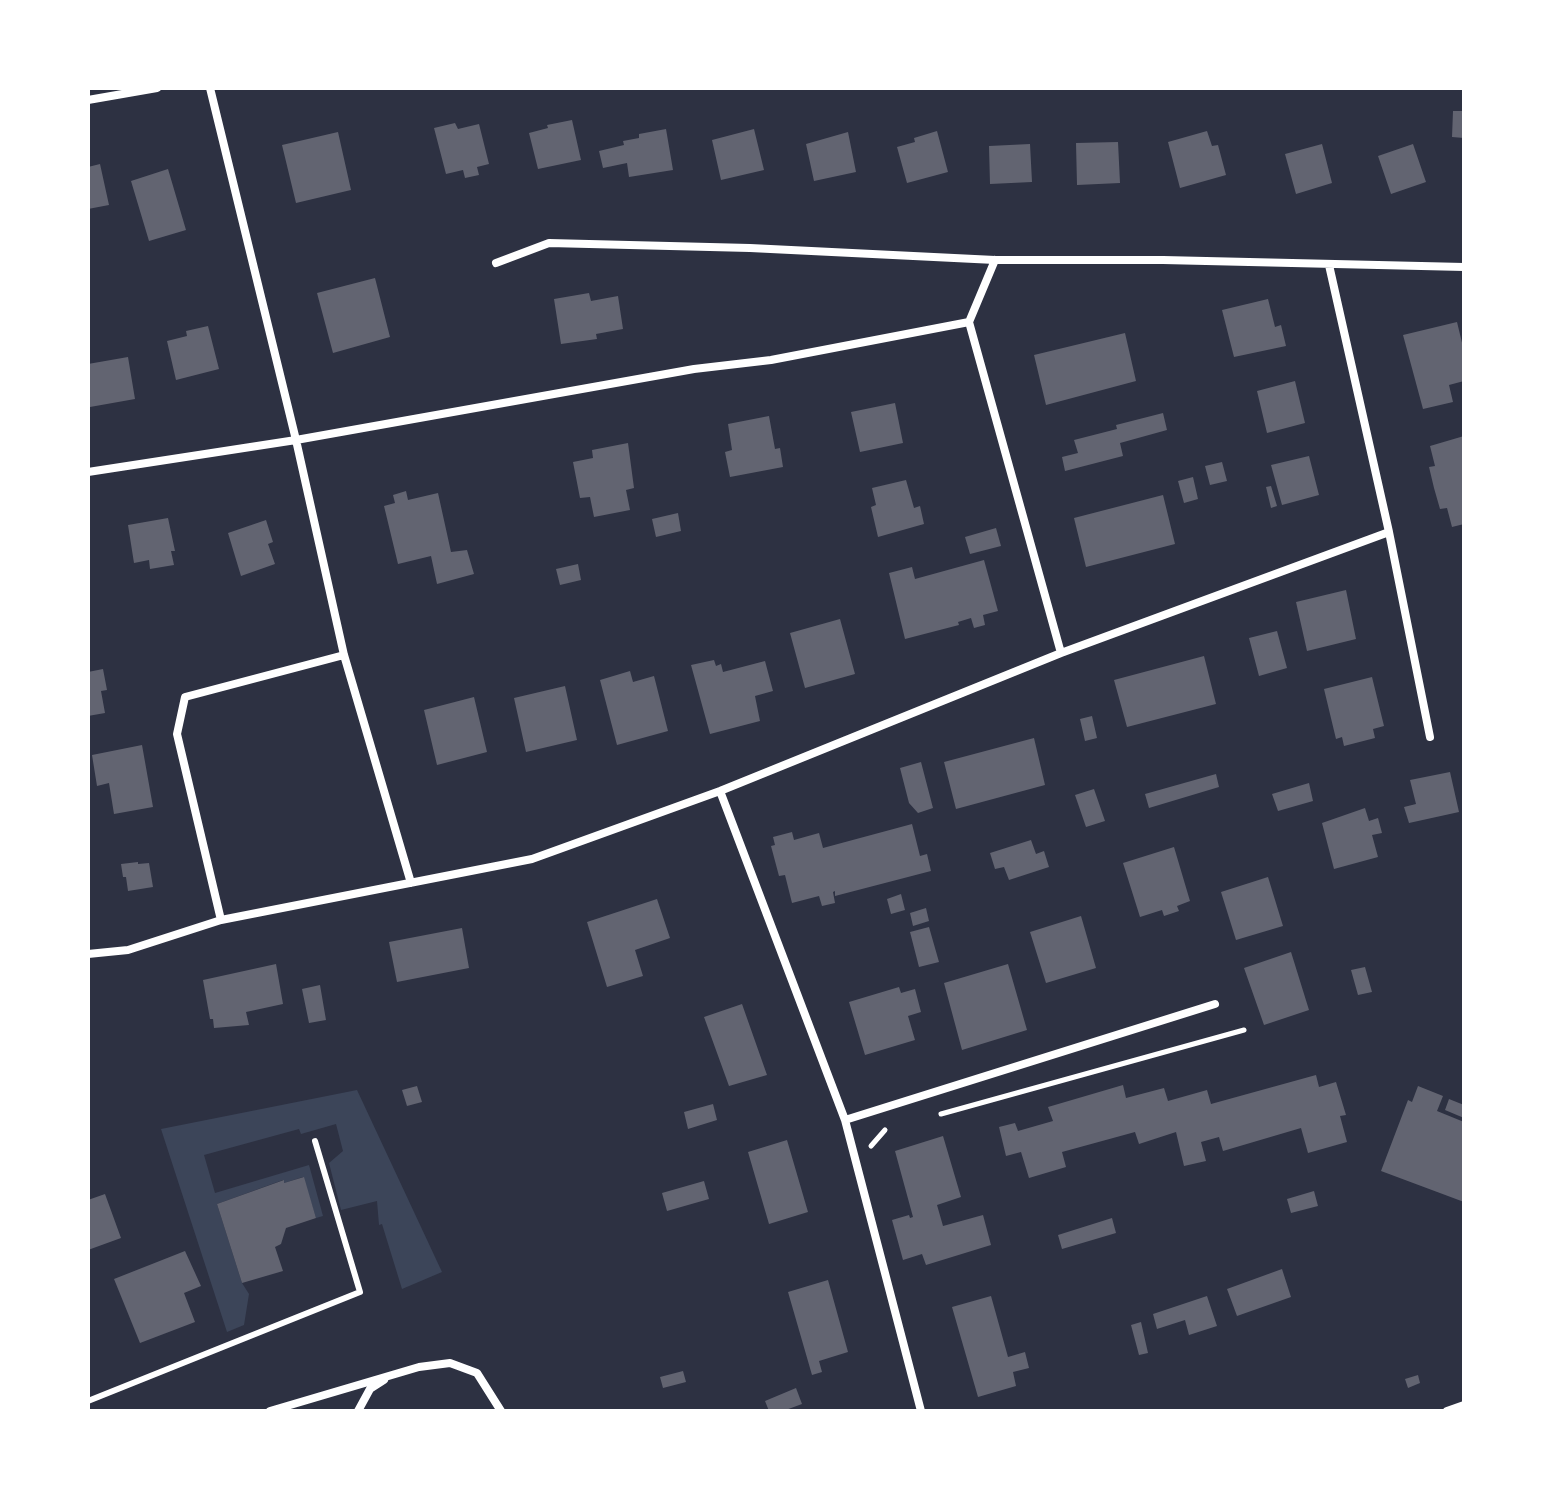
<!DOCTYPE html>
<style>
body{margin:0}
#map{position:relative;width:1552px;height:1499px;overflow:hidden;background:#2d3142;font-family:Quicksand,sans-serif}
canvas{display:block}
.frame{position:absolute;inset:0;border:90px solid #fff;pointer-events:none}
</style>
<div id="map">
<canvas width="1552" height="1499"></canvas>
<div class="frame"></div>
</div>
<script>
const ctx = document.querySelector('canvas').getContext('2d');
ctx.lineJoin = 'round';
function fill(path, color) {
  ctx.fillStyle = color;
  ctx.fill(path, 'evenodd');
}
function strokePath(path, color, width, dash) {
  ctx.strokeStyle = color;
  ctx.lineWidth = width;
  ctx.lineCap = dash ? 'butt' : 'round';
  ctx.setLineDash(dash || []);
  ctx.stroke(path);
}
const green = new Path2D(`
 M357 1090 442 1272 402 1289 382 1224 379 1225 377 1201 341 1210 329 1163 343 1151 336 1124 301 1134 299 1129 204 1155 215 1193 309 1165 323 1216 316 1218 303 1177 284 1183 283 1180 217 1204 242 1283 249 1294 244 1325 227 1332 161 1129Z`);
const building = new Path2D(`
 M1453 111H1464V138L1452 137Z
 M572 120 581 160 538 169 529 133 548 128 547 125Z
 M455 123 458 129 479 124 489 164 477 167 479 175 465 178 463 170 446 174 434 128Z
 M666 129 673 170 629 177 627 163 603 168 599 151 624 145 623 141 639 138V134Z
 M754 129 764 170 721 180 712 140Z
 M937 131 948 172 907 183 897 147 915 142 914 138Z
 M1207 131 1212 146 1218 145 1226 175 1180 188 1168 142Z
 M338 132 351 190 296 203 282 145Z
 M848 132 856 172 814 181 806 144Z
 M1118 142 1120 183 1077 185 1076 143Z
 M1030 144 1032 182 990 184 989 146Z
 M1322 144 1332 183 1296 194 1285 154Z
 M1413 144 1426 182 1391 194 1378 156Z
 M100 164 109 205 88 209V167Z
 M168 169 186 230 149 241 131 181Z
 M375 278 390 337 333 353 317 293Z
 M589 293 591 301 618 296 623 329 596 334 597 339 561 344 554 299Z
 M1268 299 1275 327 1281 325 1286 346 1234 357 1222 310Z
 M1457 322 1464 351V381L1449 385 1453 402 1423 409 1403 335Z
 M208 326 219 369 176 380 167 341 187 336 186 331Z
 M1125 333 1136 381 1046 405 1034 355Z
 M128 357 135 399 90 407 88 364Z
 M1295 381 1305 423 1267 433 1257 391Z
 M895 403 903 443 860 452 851 412Z
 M1163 413 1167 430 1120 443 1123 456 1065 471 1062 457 1078 453 1074 440 1117 429 1116 425Z
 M769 416 775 449 780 448 783 467 730 477 725 452 732 450 728 424Z
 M1464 436V524L1452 527 1447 508 1440 509 1434 488 1429 467 1435 466 1430 446Z
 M628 443 634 488 626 490 630 510 594 517 590 497 580 498 573 462 593 458 592 450Z
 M1309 456 1319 495 1282 505 1271 465Z
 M1222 462 1227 481 1210 485 1205 466Z
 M1193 477 1198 499 1184 503 1178 481Z
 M906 480 914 508 920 506 924 524 878 537 871 507 876 505 872 488Z
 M1271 486 1277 506 1271 508 1266 487Z
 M406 491 408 500 438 493 451 552 467 550 474 574 437 584 431 556 398 564 384 506 395 503 393 495Z
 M1163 495 1175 544 1086 567 1074 518Z
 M678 513 681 531 656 537 652 519Z
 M168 518 175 551H171L174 565 150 569 149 560 134 563 128 525Z
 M266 520 273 542 268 544 275 564 241 576 228 533Z
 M996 528 1001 546 970 554 965 537Z
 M984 560 998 611 983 615 985 625 974 628 971 618 958 622 959 625 905 639 889 573 912 567 915 579Z
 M578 564 581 580 560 585 556 569Z
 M1346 590 1356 639 1307 651 1296 602Z
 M840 619 855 674 805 688 790 633Z
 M1277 631 1287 668 1259 676 1249 638Z
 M1204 656 1216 704 1127 727 1114 680Z
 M714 660 716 666 721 664 723 672 765 661 773 691 755 696 760 721 710 734 691 665Z
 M103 669 107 690 101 691 105 713 88 716V672Z
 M630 671 633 682 654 676 668 731 617 745 600 680Z
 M1372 677 1384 726 1373 729 1375 738 1344 746 1342 737 1336 739 1324 689Z
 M565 686 577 740 526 752 514 698Z
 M474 697 487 752 437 765 424 710Z
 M1092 716 1097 738 1085 741 1080 719Z
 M1034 738 1045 785 956 809 944 762Z
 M142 745 153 807 114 814 109 783 97 786 92 755Z
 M921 762 933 808 918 813 909 803 900 768Z
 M1450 772 1459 812 1409 823 1404 807 1416 804 1410 780Z
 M1216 774 1219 787 1149 808 1145 794Z
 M1309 783 1313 801 1278 811 1272 794Z
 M1094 789 1105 821 1086 827 1075 795Z
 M1365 808 1369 821 1378 818 1382 833 1372 835 1378 857 1334 869 1322 823Z
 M912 824 920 856 927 854 931 871 835 896V891L833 892 835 903 822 906 819 896 792 903 785 875 779 876 771 846 775 845 773 837 792 832 794 840 819 833 823 848Z
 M1031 840 1036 854 1044 851 1049 867 1009 880 1004 867 995 869 990 853Z
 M1174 847 1190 901 1177 906 1179 911 1164 916 1162 910 1140 917 1123 863Z
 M138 862V864L149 863 153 887 128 891 126 877H123L121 864Z
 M1268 877 1283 926 1236 940 1221 892Z
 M901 894 905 910 891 914 887 899Z
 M657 899 670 938 635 950 643 976 607 987 587 922Z
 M926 908 929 921 913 926 910 913Z
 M1081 916 1096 968 1046 983 1030 932Z
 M929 927 939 962 919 967 910 932Z
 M462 928 469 968 397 982 389 942Z
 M1291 952 1309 1010 1264 1025 1244 968Z
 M276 964 283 1004 246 1012 249 1025 214 1028 213 1019H210L203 980Z
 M1008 964 1027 1030 962 1050 944 983Z
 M1365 967 1372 992 1358 995 1351 970Z
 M320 985 326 1020 309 1023 302 989Z
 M899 987 901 993 915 989 921 1012 908 1016 915 1040 865 1055 849 1002Z
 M742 1004 767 1075 729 1086 704 1017Z
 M1316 1075 1319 1087 1336 1082 1346 1115 1340 1116 1347 1142 1308 1153 1301 1128 1223 1151 1219 1137 1201 1142 1206 1161 1184 1166 1176 1132 1139 1144 1135 1132 1062 1152 1066 1167 1029 1178 1021 1152 1006 1156 999 1127 1015 1123 1018 1131 1053 1121 1048 1107 1123 1085 1126 1098 1164 1088 1168 1101 1207 1090 1211 1104Z
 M417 1086 422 1102 407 1106 402 1090Z
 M1418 1086 1443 1096 1437 1111 1464 1122V1202L1381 1171 1408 1100 1412 1102Z
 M1449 1099 1464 1105V1118L1445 1110Z
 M713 1104 717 1120 688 1129 684 1112Z
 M943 1136 961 1197 937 1205 943 1226 983 1215 991 1245 926 1265 922 1254 903 1260 892 1220 909 1215 910 1218 913 1217 895 1151Z
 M787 1140 808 1212 769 1224 748 1152Z
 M304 1177 316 1218 286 1228 281 1244 275 1247 283 1271 242 1283 217 1204 284 1180V1183Z
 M704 1181 709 1199 667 1211 662 1193Z
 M1314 1191 1318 1206 1291 1213 1287 1199Z
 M105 1194 121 1238 88 1250V1200Z
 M1112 1218 1116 1233 1062 1249 1058 1235Z
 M185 1251 201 1286 184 1293 195 1322 140 1343 114 1279Z
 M1282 1269 1291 1297 1237 1316 1227 1289Z
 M828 1280 848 1352 819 1361 822 1372 812 1375 788 1292Z
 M991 1296 1008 1357 1025 1352 1029 1368 1013 1372 1016 1386 978 1397 952 1307Z
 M1207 1296 1217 1326 1189 1335 1185 1320 1157 1329 1153 1314Z
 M1141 1322 1148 1353 1139 1355 1131 1325Z
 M683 1371 686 1382 663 1388 660 1377Z
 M1418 1375 1420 1383 1408 1388 1405 1379Z
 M796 1388 802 1404 783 1411H769L765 1401Z`);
const path = new Path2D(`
 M941 1114 1244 1030
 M871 1146 885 1130`);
const service = new Path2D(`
 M88 1401 360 1292 315 1141`);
const minor = new Path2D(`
 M210 88 296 440 344 655 411 883
 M88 100 157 88
 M496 263 549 243 750 248 995 260H1163L1464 267
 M1329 265 1389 532 1430 737
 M969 322 1061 653
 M969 322 995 260
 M88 472 296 440 694 369 771 360 969 322
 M720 791 845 1120 921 1411
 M221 920 177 734 185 697 344 655
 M88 954 128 950 221 920 532 859 720 791 1061 653 1389 532
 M845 1120 1215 1004
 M270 1411 419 1367 450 1363 477 1373 501 1411
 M358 1411 370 1389 384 1380
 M1447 1411 1464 1405`);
fill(green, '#3c4559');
fill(building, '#626471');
strokePath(path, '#fff', 5);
strokePath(service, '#fff', 6);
strokePath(minor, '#fff', 8);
</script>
